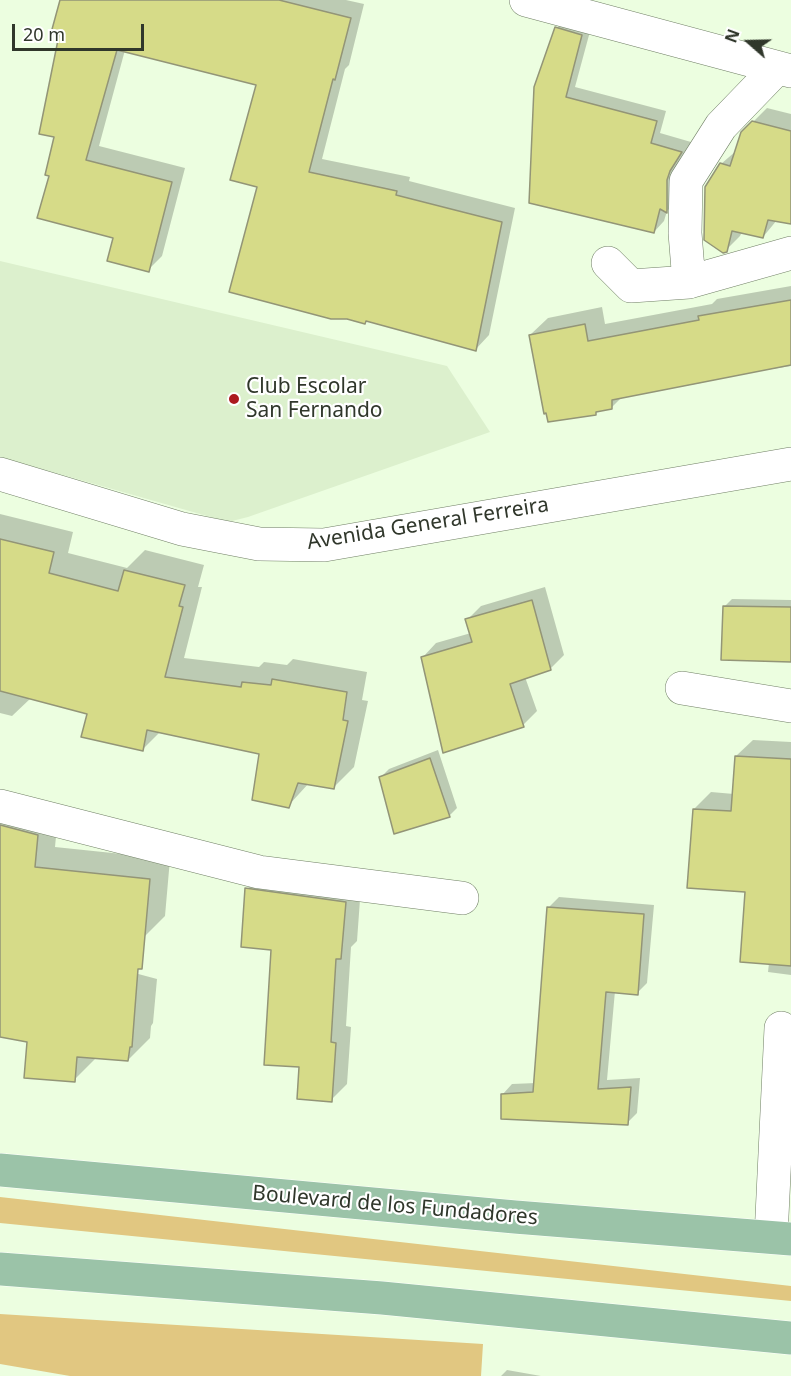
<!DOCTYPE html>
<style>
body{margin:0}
#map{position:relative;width:791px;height:1376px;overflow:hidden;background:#ecfee0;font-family:"Noto Sans",sans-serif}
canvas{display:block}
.north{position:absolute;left:719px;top:12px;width:60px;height:60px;-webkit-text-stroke:4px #fff;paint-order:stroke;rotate:290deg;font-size:16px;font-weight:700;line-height:24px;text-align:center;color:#30372b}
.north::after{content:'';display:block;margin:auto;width:21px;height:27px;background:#30372b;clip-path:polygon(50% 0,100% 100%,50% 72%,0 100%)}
.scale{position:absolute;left:12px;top:24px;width:132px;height:27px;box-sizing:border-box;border:3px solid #30372b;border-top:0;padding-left:8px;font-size:18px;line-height:21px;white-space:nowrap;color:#30372b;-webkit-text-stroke:4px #fff;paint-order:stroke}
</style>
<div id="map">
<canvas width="791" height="1376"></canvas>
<div class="north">N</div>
<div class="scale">20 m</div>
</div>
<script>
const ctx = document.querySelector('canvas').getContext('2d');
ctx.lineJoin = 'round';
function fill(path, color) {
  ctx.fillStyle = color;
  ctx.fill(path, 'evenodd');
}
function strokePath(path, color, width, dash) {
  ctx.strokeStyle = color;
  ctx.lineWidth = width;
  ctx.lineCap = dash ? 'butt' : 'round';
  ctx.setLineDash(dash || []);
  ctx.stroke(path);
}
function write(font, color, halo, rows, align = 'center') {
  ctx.font = font + ' "Noto Sans",sans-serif';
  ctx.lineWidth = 4.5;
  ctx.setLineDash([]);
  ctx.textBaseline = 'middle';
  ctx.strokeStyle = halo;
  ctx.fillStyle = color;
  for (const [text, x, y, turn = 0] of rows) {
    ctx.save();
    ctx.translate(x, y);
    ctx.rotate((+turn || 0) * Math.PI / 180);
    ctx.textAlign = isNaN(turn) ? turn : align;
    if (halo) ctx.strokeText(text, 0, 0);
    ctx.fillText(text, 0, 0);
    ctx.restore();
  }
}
const built = new Path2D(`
 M0 261 447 366 490 432 248 517 228 522 0 457Z`);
const green = new Path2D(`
 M0 1197 791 1286V1301L0 1223Z
 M0 1314 483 1344 481 1376H70L0 1364Z`);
const shadow = new Path2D(`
 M61 0H346L364 4 349 65 345 69 322 159 410 177 409 181 515 208 489 335 476 349 367 320 365 322 259 186 258 83 125 50 99 146 185 168 162 256 148 270 51 175 56 136Z
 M567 18 592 24 575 87 666 111 660 133 691 142 680 159 677 168V201L667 211 664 221 654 232 531 202 557 28Z
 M767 108 791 114V222L777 220 763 237 742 232 740 236 726 250 721 164 736 151 742 133Z
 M791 286V366L703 380 701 383 622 397 611 408 599 410 596 413 530 335 548 318 602 307 605 324 712 304 717 299Z
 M0 514 73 532 68 553 127 568 145 550 204 565 198 587H202L184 658 259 667 264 662 287 665 293 659 367 672 362 700 368 701 354 767 334 787 309 783 288 806 260 753 160 732 142 750 89 713 31 698 12 716 0 713Z
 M545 587 564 655 550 669 525 677 537 711 523 725 423 657 436 643 471 633 467 620 481 606Z
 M732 599 791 600V661L724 607Z
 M753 740 791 742V975L768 972 769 963 747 891 694 809 711 792 734 794 736 756Z
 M438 750 457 808 449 816 381 777 389 769Z
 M0 797 58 815 55 847 170 859 165 916 145 936 0 896Z
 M263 873 361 886 357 941 351 947 346 1026 351 1027 347 1084 331 1100 300 1066 273 948 247 889Z
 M559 897 654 905 647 983 637 993 615 991 607 1080 640 1078 637 1113 627 1123 502 1095 512 1084 536 1083 549 907Z
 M0 937 157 979 153 1023 151 1026 150 1038 128 1060 97 1057 74 1080 29 1041 0 1035Z
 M507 1370 541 1376H501Z`);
const building = new Path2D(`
 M60 0H279L351 18 335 80 333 79 309 172 397 191 396 195 502 222 476 351 366 321 365 324 347 319H331L229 292 257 187 230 180 256 85 117 50 86 160 172 182 149 272 107 261 113 238 37 218 49 176 45 175 54 137 39 134 59 35 51 33Z
 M555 27 582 35 566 97 657 121 651 143 682 152 670 171 667 180V213L660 209 654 233 529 203 534 87Z
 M752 121 791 131V224L768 220 763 238 732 231 727 252 723 253 704 240 705 187 720 163 730 166 741 132Z
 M791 300V365L612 400V409L596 412V415L548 422 546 413 544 414 529 335 585 324 588 341 699 320 698 316Z
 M0 539 54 552 49 573 118 591 124 570 185 585 179 606 183 607 165 677 241 687 242 682 271 685 272 679 347 692 343 720 348 721 334 789 298 783 289 808 252 800 259 754 147 730 143 751 81 737 87 714 0 691Z
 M532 600 551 670 510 684 524 727 443 753 421 657 472 642 465 619Z
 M723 606 791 607V662L721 660Z
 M735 756 791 759V966L740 962 745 892 687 888 693 809 731 811Z
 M430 758 450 817 394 834 379 777Z
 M0 825 38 835 35 867 150 879 142 969H138L132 1047H130L128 1061 77 1057 75 1082 24 1078 27 1042 0 1037Z
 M245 888 346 902 341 959H336L331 1042 336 1043 332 1102 297 1099 299 1067 264 1065 271 950 241 947Z
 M547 907 644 914 638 995 606 992 598 1089 631 1087 628 1125 501 1119V1094L533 1092Z`);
const minor = new Path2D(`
 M526 0 791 71
 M608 263 631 286 689 282 791 253
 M689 282 685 233 686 181 721 126 777 68
 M0 474 182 529 259 544 324 545 791 464
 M682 688 791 706
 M0 806 259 872 462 898
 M771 1237 781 1028`);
const major = new Path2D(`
 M0 1170 515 1217 791 1239
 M0 1269 382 1298 791 1338`);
const markers = [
 [234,399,6,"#ac191e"]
];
const poiNames = [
 ["Club Escolar",246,387],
 ["San Fernando",246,411]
];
const streetNames = [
 ["Avenida General Ferreira",428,524,-9],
 ["Boulevard de los Fundadores",395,1206,5]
];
fill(built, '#dcf0cd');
fill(green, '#e1c781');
fill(shadow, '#0003');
fill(building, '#d6db88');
strokePath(building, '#939577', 1.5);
strokePath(minor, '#707f65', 34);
strokePath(major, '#fff', 34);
strokePath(minor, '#fff', 33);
strokePath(major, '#9bc3a8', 33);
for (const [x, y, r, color] of markers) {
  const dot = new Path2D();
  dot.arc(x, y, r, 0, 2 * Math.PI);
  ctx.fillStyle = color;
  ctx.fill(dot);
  strokePath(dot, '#fff', 2);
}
write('21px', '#30372b', '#fff', poiNames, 'left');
write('21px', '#30372b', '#fff', streetNames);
</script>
